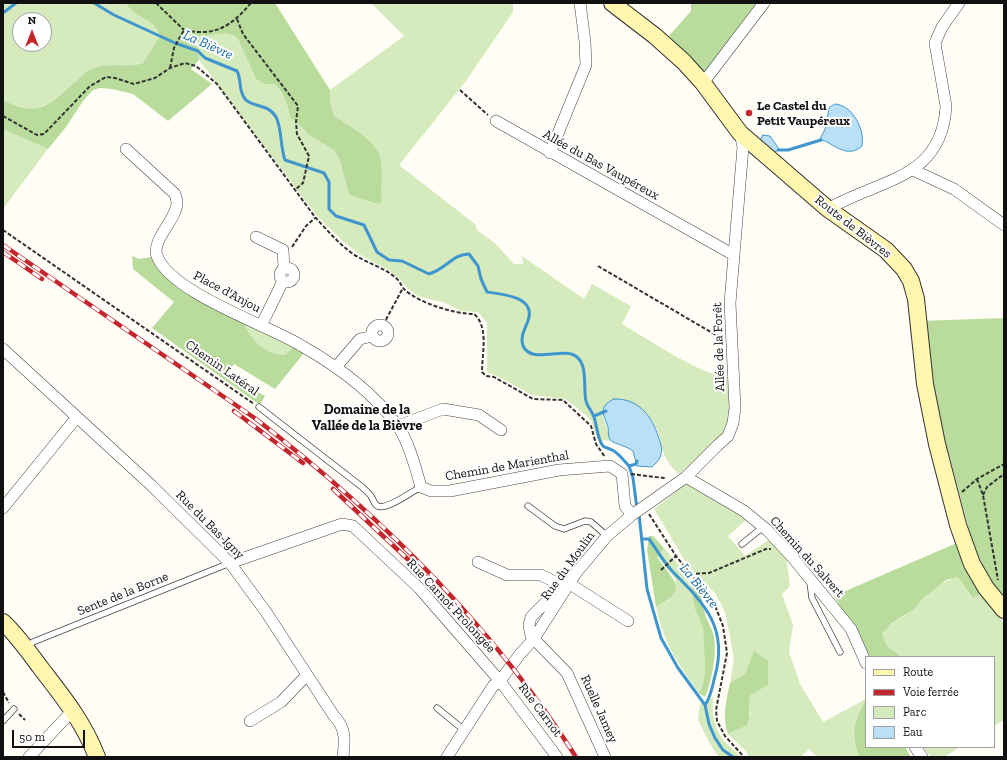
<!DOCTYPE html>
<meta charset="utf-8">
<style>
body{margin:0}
#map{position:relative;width:1007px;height:760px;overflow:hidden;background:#fffdf5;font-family:"Zilla Slab",serif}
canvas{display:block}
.frame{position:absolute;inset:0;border:4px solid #111;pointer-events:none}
.legend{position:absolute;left:865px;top:656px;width:130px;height:92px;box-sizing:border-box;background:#fff;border:1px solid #a0a0a0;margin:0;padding:5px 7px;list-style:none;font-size:12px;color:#111}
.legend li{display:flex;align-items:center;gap:8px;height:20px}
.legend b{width:20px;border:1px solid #a0a0a0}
.north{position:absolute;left:12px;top:12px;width:40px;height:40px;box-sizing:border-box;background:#fff;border:1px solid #a0a0a0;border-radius:50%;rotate:0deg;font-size:11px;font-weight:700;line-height:16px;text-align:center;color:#111}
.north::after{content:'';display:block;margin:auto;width:14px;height:18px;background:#c4262e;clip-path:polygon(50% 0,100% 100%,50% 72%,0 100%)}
.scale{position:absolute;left:12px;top:730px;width:73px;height:18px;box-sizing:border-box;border:2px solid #111;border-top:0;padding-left:5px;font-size:12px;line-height:14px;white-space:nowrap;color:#111;-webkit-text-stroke:3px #fff;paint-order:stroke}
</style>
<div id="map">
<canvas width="1007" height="760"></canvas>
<div class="frame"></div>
<ul class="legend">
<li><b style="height:5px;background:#fff6b0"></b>Route</li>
<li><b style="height:5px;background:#c4262e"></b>Voie ferrée</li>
<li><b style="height:11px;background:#d5ebbd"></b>Parc</li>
<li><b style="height:11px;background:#b9e0f7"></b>Eau</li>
</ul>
<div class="north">N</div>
<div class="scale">50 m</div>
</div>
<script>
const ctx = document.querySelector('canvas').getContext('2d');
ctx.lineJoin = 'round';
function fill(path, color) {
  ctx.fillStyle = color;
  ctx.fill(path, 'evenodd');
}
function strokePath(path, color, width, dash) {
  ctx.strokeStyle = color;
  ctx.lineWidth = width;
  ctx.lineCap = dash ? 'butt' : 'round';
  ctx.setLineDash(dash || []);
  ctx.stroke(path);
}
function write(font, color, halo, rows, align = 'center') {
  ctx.font = font + ' "Zilla Slab",serif';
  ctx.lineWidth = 4;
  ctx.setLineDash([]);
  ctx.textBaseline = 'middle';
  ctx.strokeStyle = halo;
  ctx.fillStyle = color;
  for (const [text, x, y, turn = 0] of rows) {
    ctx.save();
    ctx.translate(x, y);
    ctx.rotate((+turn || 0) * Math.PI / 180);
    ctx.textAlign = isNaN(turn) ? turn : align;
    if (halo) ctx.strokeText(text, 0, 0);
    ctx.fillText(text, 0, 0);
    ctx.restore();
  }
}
const green = new Path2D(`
 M3 3H126C135 18 155 18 160 36L143 63C130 68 106 66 91 70 86 72 80 78 76 81 48 104 39 118 3 100ZM20 20H44V44H20Z
 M371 3H513V12L466 81 399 165 475 224 477 230 495 243 514 264H523L522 256 584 299 592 284 631 306 622 324C651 341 696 372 727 378 729 391 733 406 730 418 725 442 697 459 679 474 657 455 665 442 653 422 648 415 642 409 636 404L602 412 603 418 612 441 598 440 591 421 586 415 565 399 532 395 503 379 487 372V323L478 312 461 311 445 303 418 296 407 288 400 279 390 271 362 256 344 242 317 216 199 60 200 36C213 37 227 28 238 39L256 79 265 84H275L288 103 290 117 304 129 307 134 334 150 340 161 349 195 378 204 382 202 368 140 334 116 330 102V90L404 36Z
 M3 129 48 149 3 209Z
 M243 321 293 347 285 355C264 354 251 340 243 321Z
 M686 484 692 485 725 503 746 520 728 536 745 556 770 539 786 555 790 586 782 594 793 625 789 652 800 684 823 722 866 699C854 724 849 730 859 757H817L809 749 801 757H749L746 751 728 734 736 730 751 715 749 703 754 652 745 674 730 683 734 658 725 612 715 593 688 566 654 509Z
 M664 548 689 577 695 609 703 628 705 669 703 685 699 693C677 663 664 643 656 607L669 600 676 580 657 556Z
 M958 577 971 598 981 594 1004 623V720L994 726V657H902L887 646 882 634C894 620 901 619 913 609 930 595 936 583 958 577Z
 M713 697C711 727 719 739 742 757H719L710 744 698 720 700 704Z
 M923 747H960L944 757H931Z`);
const forest = new Path2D(`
 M126 3H275L330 90V102L334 116C349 126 380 142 381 162 383 175 380 188 382 202L378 204 349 195 340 161 334 150 307 134 304 129 290 117C288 103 284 95 275 84H265L256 79 238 39C227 28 213 37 200 36L199 60 191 69 212 84 168 121 133 94 112 89 100 88 93 90 83 101 66 127 48 149 3 129V100C39 118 48 105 75 82 79 79 84 73 89 70 107 61 127 69 143 63L160 36C155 18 134 18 126 3Z
 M691 3H761L709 71 702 72 669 36 691 11Z
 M132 256 139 259 151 257 168 276 243 321C251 340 264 354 285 355L293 347 304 353 275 389 234 364 227 374 265 396 260 405 152 328 174 302 133 269Z
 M1004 318V599L985 572 971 537 940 422 921 321Z
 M649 536H653L664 548 657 557C672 580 691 589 656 607L647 550Z
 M959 542 981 594 972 598 958 577 946 580 924 598 914 609 892 623 882 634 887 646 902 657H867L852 625 834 596Z
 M689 577C704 594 700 593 705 613 706 620 711 626 713 633 718 650 712 681 705 697L699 693 703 685 705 669 703 628 695 609Z
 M754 651 768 661V685L750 695C748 707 752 713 747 725L728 734C722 717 726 701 730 683L745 674Z
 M866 699V747H905L911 757H859C850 731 854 722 866 699Z`);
const water = new Path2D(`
 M835 104C853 105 865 130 862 146 851 156 840 150 829 143 826 141 823 141 820 139L826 127 829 108Z
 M763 135 770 136 779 149 774 153 760 142Z
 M614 399C638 398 652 416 658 436 660 442 663 448 661 454 660 460 656 463 652 467L637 466 633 451C626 446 619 445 613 442 607 439 609 433 608 427 604 415 597 407 614 399Z`);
const stream = new Path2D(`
 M94 3 114 15 175 43 198 51 205 58 237 71C242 81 238 90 245 99 253 108 268 103 276 117 282 128 280 146 285 160L324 173 329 182V209L336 216 364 225 377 252 389 260 402 261 429 274C446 269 453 254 469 254L478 266 481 279 487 292C500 294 533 296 529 317 527 327 519 336 523 346 532 365 564 346 577 357 588 366 583 388 586 401 587 406 592 411 594 417 597 425 597 439 603 446 606 448 611 449 614 451 620 455 624 461 629 466
 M3 13 16 3
 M778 150H788L821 140
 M594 416 606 411
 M637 461 636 464 629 466 633 478 637 509
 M639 514 647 589 661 638 678 668 705 705 709 724 715 738 723 750 733 757
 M642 539H649C657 550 665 564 674 573 706 605 728 629 715 676 712 687 711 697 705 705`);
const path = new Path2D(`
 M156 3 184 30
 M237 19 243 34 298 106 296 122 297 134 309 156 303 183 295 190
 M170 68 174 48 184 30C216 37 231 26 251 3
 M460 90 488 115
 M3 116 37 135 44 134 90 86 106 77 115 78 134 84 155 78 170 68 185 63 196 66 217 84 315 217C327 230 345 251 360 258 372 265 387 269 397 279 400 281 401 286 404 289 418 303 455 314 474 314 489 327 482 353 482 372L486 376 494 377 533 399 563 400 591 426 596 444 605 457
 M3 230 254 404
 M292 247 306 226 315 218
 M598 266 721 338
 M383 325 403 288
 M631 474 664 478 666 480
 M977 479 983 495 998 580
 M962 492 977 479 1004 464
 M983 495 987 487 1004 474
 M649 514 676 556 714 603 723 626 727 653 716 710 717 721 725 736 744 757
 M661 570 676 556
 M690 574 709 573 766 549H771
 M3 692 9 703
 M19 714 25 720`);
const lane = new Path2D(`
 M259 407 362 487C365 490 369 493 371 496 373 499 374 503 376 505 384 513 412 491 421 487
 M528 506 555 526 564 529 585 521 591 522 607 536
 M742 544 763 527
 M810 582 812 598 840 652
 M27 646 33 642 230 563
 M437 708 464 730
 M3 721 14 709`);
const street = new Path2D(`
 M703 83 764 3
 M496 121 734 255
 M126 149 175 194C176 197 177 200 177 203 177 219 151 240 157 256 171 293 268 325 302 346 337 366 373 392 397 425 408 439 416 469 421 487L431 491H450L559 470 610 466 622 474 625 506 632 515
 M550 153 586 65 585 42 580 3
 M913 170 954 189 1004 225
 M828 209C879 179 942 180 946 106L935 43 942 27 959 3
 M256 237 283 250 284 268
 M280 275a7 7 0 1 1 14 0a7 7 0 1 1-14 0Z
 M372 333a8 8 0 1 1 16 0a8 8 0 1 1-16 0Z
 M261 326 283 281
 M3 349 152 486 230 563 266 612 334 716C346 728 345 740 343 757
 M336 367 360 339 373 336
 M398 426 443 409 479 415 501 430
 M686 477 744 511 767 530 793 558 851 629 866 663
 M3 508 77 417
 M478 562 507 575H541L555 582 570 584 628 621
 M230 563 342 524 353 526 419 588 500 681 557 757
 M564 584 531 617 529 625 531 636 567 673 605 757
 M250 721 281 702 307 675
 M915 747 922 757
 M29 757 73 710
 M447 757 493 686 500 681 520 654 533 640 576 573 607 536 632 515 686 477 718 445 728 436 733 423 735 408 730 303 743 147 740 133`);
const secondary = new Path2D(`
 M612 3 655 36 684 62 703 83 740 133 828 209 886 250 904 269 911 281 916 299 925 384 937 444 958 525 972 564 986 588 1004 610
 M3 622C17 635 29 652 40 667 63 697 83 721 97 757`);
const rail = new Path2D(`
 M3 245 256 419C379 514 492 625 576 757
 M3 252 42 279
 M234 411 303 463
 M333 489 415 566 437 589`);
const markers = [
 [749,113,4,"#c4262e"]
];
const poiNames = [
 ["Le Castel du",757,106],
 ["Petit Vaupéreux",757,121]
];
const streetNames = [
 ["Allée du Bas Vaupéreux",601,165,29],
 ["Route de Bièvres",853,227,38],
 ["Place d'Anjou",227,292,28],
 ["Allée de la Forêt",719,347,-92],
 ["Chemin Latéral",222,368,35],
 ["Chemin de Marienthal",507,466,-10],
 ["Rue du Bas-Igny",210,525,45],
 ["Chemin du Salvert",807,557,48],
 ["Rue du Moulin",568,566,-54],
 ["Sente de la Borne",123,594,-22],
 ["Rue Carnot Prolongée",451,606,47],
 ["Ruelle Jamey",599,709,66],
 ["Rue Carnot",540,710,53]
];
const waterNames = [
 ["La Bièvre",208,45,24],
 ["La Bièvre",699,586,51]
];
const neighbourhoodNames = [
 ["Domaine de la",367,410],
 ["Vallée de la Bièvre",367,426]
];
fill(green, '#d5ebbd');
fill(forest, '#b9dc9c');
fill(water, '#b9e0f7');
strokePath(water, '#3f96cf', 1);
strokePath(stream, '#3f96cf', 3);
strokePath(lane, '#444', 7);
strokePath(street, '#444', 12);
strokePath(secondary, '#333', 18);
strokePath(path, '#333', 2, [4, 2]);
strokePath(lane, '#fff', 5.5);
strokePath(street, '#fff', 11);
strokePath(secondary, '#fff6b0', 16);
strokePath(rail, '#c4262e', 4.5);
strokePath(rail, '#fff', 3, [9]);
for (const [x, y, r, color] of markers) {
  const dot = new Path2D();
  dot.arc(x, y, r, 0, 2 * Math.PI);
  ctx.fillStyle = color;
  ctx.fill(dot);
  strokePath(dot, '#fff', 1.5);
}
write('bold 13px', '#111', '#fff', poiNames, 'left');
write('13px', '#111', '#fff', streetNames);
write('italic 14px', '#1768a6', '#fff', waterNames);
write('bold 14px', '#111', '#fff', neighbourhoodNames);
</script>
